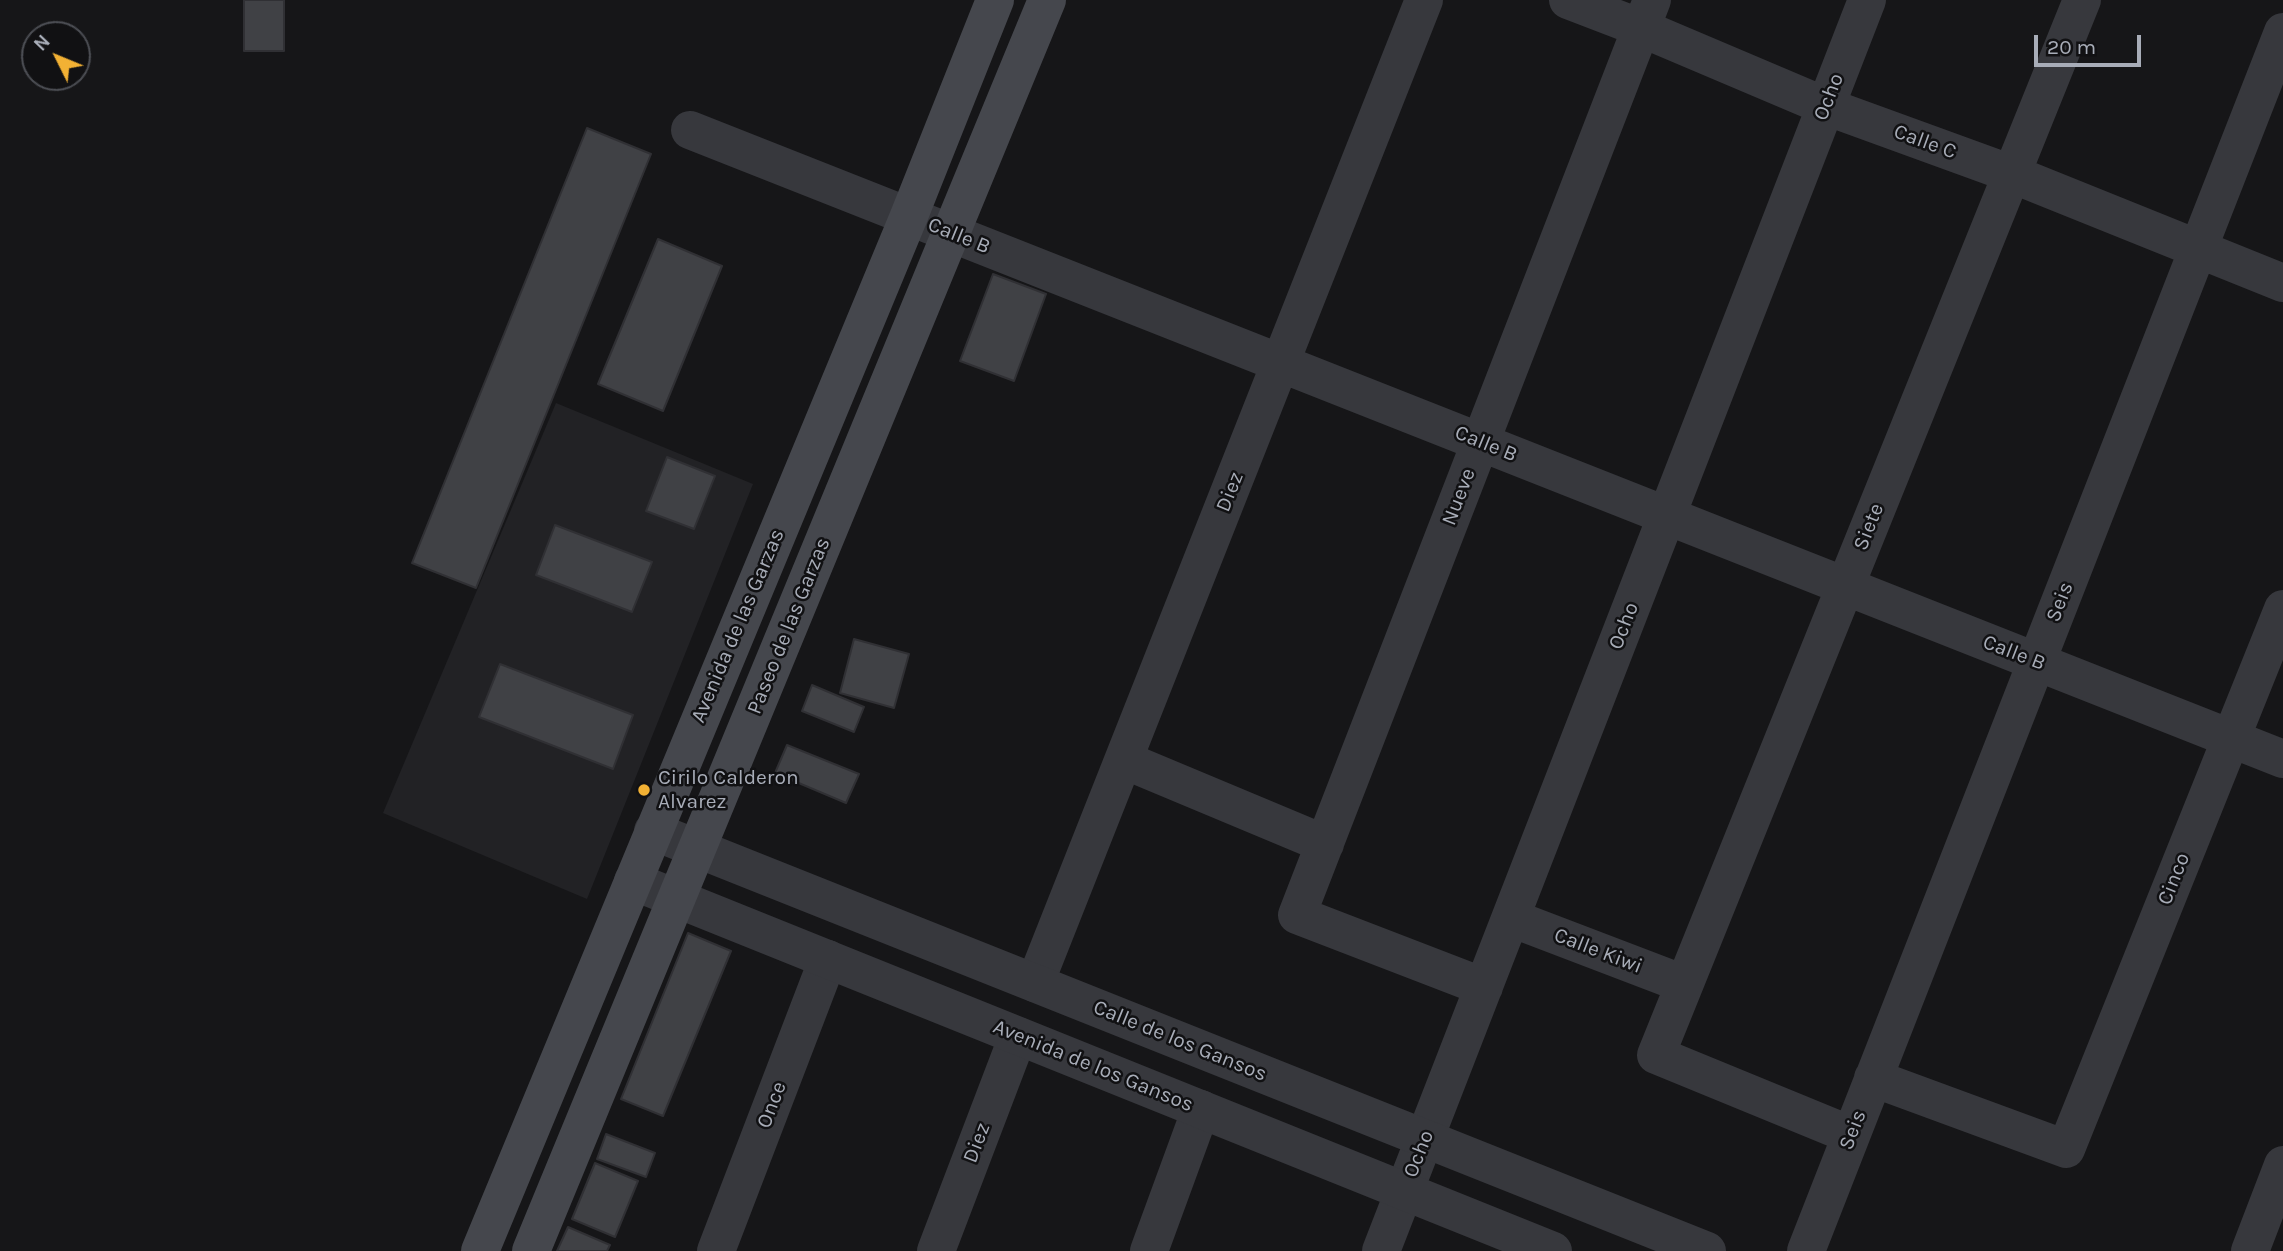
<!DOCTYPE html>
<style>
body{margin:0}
#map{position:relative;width:2283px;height:1251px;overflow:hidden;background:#161618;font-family:Karla,sans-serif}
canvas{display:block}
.north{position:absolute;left:21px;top:21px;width:70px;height:70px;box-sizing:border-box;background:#111113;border:2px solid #4d4f55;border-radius:50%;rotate:313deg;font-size:19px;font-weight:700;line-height:28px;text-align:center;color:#a8adb8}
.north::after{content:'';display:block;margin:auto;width:24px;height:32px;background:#f2b134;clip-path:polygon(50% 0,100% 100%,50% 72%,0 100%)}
.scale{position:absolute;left:2034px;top:35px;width:107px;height:32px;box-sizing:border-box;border:4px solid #a8adb8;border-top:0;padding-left:9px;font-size:21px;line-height:24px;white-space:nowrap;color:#a8adb8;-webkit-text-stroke:5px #111113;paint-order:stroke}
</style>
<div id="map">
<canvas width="2283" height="1251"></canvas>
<div class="north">N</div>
<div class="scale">20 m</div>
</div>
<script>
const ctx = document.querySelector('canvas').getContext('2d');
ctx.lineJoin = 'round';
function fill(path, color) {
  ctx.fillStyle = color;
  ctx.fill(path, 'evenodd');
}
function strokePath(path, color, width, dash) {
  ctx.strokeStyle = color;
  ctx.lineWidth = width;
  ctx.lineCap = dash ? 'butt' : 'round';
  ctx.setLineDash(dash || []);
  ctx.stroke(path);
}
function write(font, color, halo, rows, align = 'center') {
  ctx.font = font + ' Karla,sans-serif';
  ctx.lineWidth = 5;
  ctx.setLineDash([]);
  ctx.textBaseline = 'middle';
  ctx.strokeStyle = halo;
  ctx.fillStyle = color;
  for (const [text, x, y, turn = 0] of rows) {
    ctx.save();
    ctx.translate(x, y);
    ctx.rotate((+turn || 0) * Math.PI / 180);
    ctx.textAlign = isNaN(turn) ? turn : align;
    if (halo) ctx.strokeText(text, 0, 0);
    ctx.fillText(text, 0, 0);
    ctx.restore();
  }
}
const built = new Path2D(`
 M556 403 753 484 587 899 383 813Z`);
const building = new Path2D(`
 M244 0H284V51H244Z
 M587 128 651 154 476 588 412 563Z
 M658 239 722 266 663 411 598 384Z
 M993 274 1046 294 1014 381 960 361Z
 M667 457 715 476 694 529 646 511Z
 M555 525 652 562 632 612 536 575Z
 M854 639 909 654 894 708 840 693Z
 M500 664 633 715 613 769 479 717Z
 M812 685 864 707 854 732 802 711Z
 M787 745 859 774 846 803 775 773Z
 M688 933 731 951 663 1116 621 1099Z
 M606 1134 655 1153 646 1177 597 1159Z
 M595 1163 638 1181 615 1237 572 1219Z
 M568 1227 610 1245 607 1251H557Z`);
const minor = new Path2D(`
 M1568 0 1641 28 1825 106 2012 174 2283 283
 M690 130 2283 759
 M1124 760 1325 844
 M1511 918 1684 984
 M1035 983 1424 0
 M1484 987 1297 915 1652 0
 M1873 1078 2066 1149 2283 609
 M1851 1135 1656 1055 2082 0
 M716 1251 828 959
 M936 1251 1018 1036
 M1149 1251 1201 1109
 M1381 1251 1867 0
 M1806 1251 2283 32
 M2250 1251 2283 1165`);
const tertiary = new Path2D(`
 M653 831 1707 1251
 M633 881 1553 1251`);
const secondary = new Path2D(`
 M480 1251 909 216 995 0
 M531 1251 1047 0`);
const markers = [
 [644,790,7,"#f2b134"]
];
const streetNames = [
 ["Ocho",1829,97,-69],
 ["Calle C",1925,142,20],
 ["Calle B",959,236,22],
 ["Calle B",1486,444,22],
 ["Diez",1230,492,-68],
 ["Nueve",1459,497,-69],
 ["Siete",1869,527,-68],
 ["Seis",2060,602,-69],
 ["Avenida de las Garzas",738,626,-67],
 ["Paseo de las Garzas",789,626,-68],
 ["Ocho",1624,626,-69],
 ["Calle B",2014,653,21],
 ["Cinco",2174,879,-68],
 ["Calle Kiwi",1598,951,21],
 ["Calle de los Gansos",1180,1041,22],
 ["Avenida de los Gansos",1093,1066,22],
 ["Once",772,1105,-69],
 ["Seis",1853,1130,-69],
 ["Diez",977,1143,-69],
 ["Ocho",1419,1154,-68]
];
const poiNames = [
 ["Cirilo Calderon",658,778],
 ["Alvarez",658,802]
];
fill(built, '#222225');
fill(building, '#404145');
strokePath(building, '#303034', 2);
strokePath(minor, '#37383d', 38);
strokePath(tertiary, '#37383d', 38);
strokePath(secondary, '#45474d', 38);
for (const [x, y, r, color] of markers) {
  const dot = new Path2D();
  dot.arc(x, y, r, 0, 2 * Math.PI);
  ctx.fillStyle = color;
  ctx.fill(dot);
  strokePath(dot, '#111113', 2.5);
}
write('21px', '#a8adb8', '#111113', streetNames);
write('21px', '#a8adb8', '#111113', poiNames, 'left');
</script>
